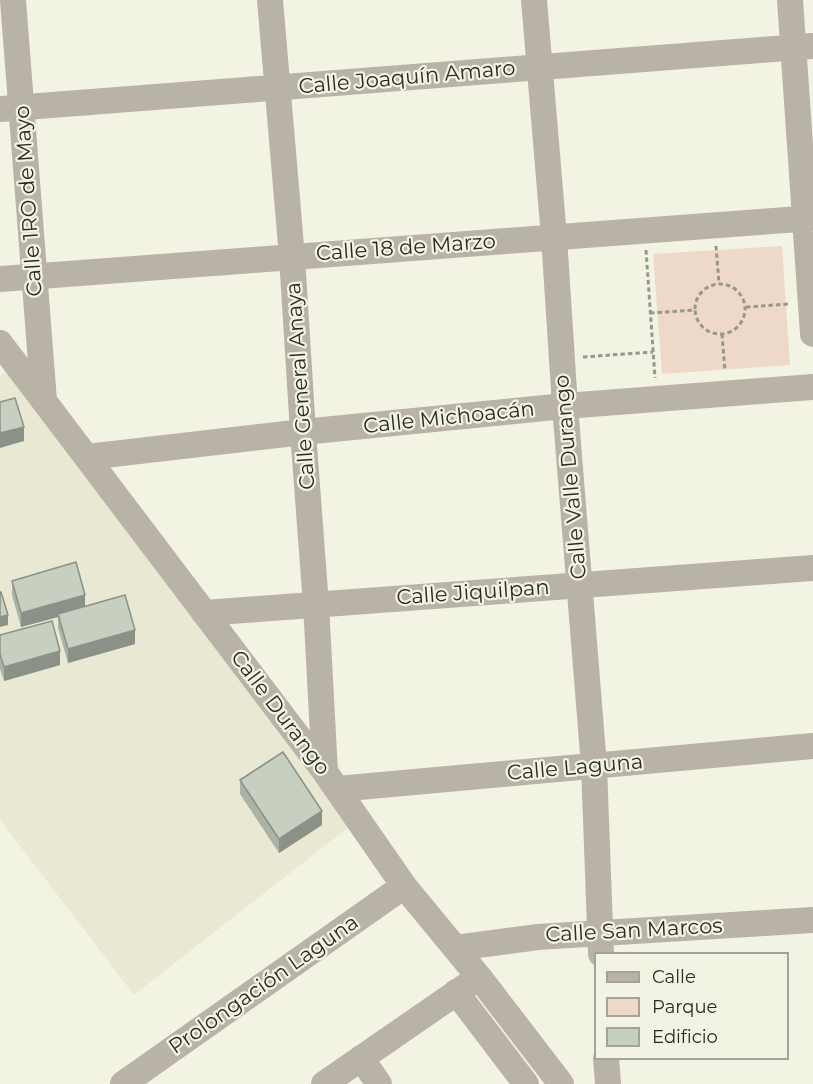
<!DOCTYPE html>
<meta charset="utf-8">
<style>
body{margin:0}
#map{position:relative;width:813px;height:1084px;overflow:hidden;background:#f3f3e4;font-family:Montserrat,sans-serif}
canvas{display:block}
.legend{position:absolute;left:594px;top:952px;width:195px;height:108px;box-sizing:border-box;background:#f3f3e4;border:2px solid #a3a398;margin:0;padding:8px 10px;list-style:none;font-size:18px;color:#2a2a25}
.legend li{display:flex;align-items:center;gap:12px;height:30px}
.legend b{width:30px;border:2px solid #a3a398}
</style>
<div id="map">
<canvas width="813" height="1084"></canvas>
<ul class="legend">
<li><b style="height:8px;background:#b9b3a7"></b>Calle</li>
<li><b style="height:16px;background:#eed9c9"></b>Parque</li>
<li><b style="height:16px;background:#c7cfc1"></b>Edificio</li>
</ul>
</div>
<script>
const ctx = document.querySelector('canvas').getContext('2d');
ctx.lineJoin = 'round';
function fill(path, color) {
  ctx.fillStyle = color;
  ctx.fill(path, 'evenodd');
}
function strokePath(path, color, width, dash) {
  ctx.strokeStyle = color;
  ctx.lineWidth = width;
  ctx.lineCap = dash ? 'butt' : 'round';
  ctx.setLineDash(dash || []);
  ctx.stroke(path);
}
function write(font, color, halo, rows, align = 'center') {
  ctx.font = font + ' Montserrat,sans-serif';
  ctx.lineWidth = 4.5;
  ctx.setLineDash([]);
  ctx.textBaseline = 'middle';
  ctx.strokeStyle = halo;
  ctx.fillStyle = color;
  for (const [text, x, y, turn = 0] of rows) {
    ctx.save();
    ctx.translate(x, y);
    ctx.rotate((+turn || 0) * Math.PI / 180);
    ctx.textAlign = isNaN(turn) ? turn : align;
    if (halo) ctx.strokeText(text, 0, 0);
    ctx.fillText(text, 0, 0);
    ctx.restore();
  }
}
const built = new Path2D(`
 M6 372 350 826 134 995 0 820V376Z`);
const green = new Path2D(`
 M782 246 790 365 662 374 653 254Z`);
const path = new Path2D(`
 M716 246 719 283
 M646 250 655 378
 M695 309a25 25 0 1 1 50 0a25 25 0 1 1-50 0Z
 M746 307 789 304
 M650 313 695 310
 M722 334 725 371
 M583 357 653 352`);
const minor = new Path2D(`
 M13 0 44 401
 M270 0 292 257 303 432 316 605 325 772
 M534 0 554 237 565 406 594 766 601 954
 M790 0 813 334
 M0 109 813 46
 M0 279 813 218
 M0 343 325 772 404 886 479 977 561 1084
 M87 457 303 432 565 406 813 387
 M204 613 813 568
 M337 789 813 746
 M455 948 538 937 813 920
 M456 992 526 1084
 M361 1058 379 1084
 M606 1058 608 1084
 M123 1084 404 886
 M324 1084 479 977`);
const wall = new Path2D(`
 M12 581 85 606 135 644 68 663 58 628V617L21 627 12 595Z
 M0 635 60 665 4 681 0 669Z
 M240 780 322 825 279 853 240 794Z`);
const shadedWall = new Path2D(`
 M24 427V441L0 448V433Z
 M85 595V609L58 614V617L21 627V613Z
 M8 615V625L0 627V617Z
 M135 630V644L68 663V649Z
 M60 651V665L4 681V667Z
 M322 811V825L279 853V839Z`);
const building = new Path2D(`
 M15 398 24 427 0 433V402Z
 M76 562 85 595 21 613 12 581Z
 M0 592H1L8 615 0 617Z
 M125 595 135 630 68 649 58 614Z
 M52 621 60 651 4 667 0 654V635Z
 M283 752 322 811 279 839 240 780Z`);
const streetNames = [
 ["Calle Joaquín Amaro",407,78,-5],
 ["Calle 1RO de Mayo",29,201,-94],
 ["Calle 18 de Marzo",406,248,-4],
 ["Calle General Anaya",301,386,-94],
 ["Calle Michoacán",449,418,-6],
 ["Calle Valle Durango",571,477,-95],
 ["Calle Jiquilpan",473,593,-4],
 ["Calle Durango",280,713,53],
 ["Calle Laguna",575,768,-5],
 ["Calle San Marcos",634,931,-3],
 ["Prolongación Laguna",264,985,-35]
];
fill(built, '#e9e9d3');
fill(green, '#eed9c9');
strokePath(path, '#97978d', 3, [4.5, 3]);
strokePath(minor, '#b9b3a7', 26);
fill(wall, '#abb2a6');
fill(shadedWall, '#8b9187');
fill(building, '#c7cfc1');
strokePath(building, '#8b9187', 1.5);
write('21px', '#2a2a25', '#f3f3e4', streetNames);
</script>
